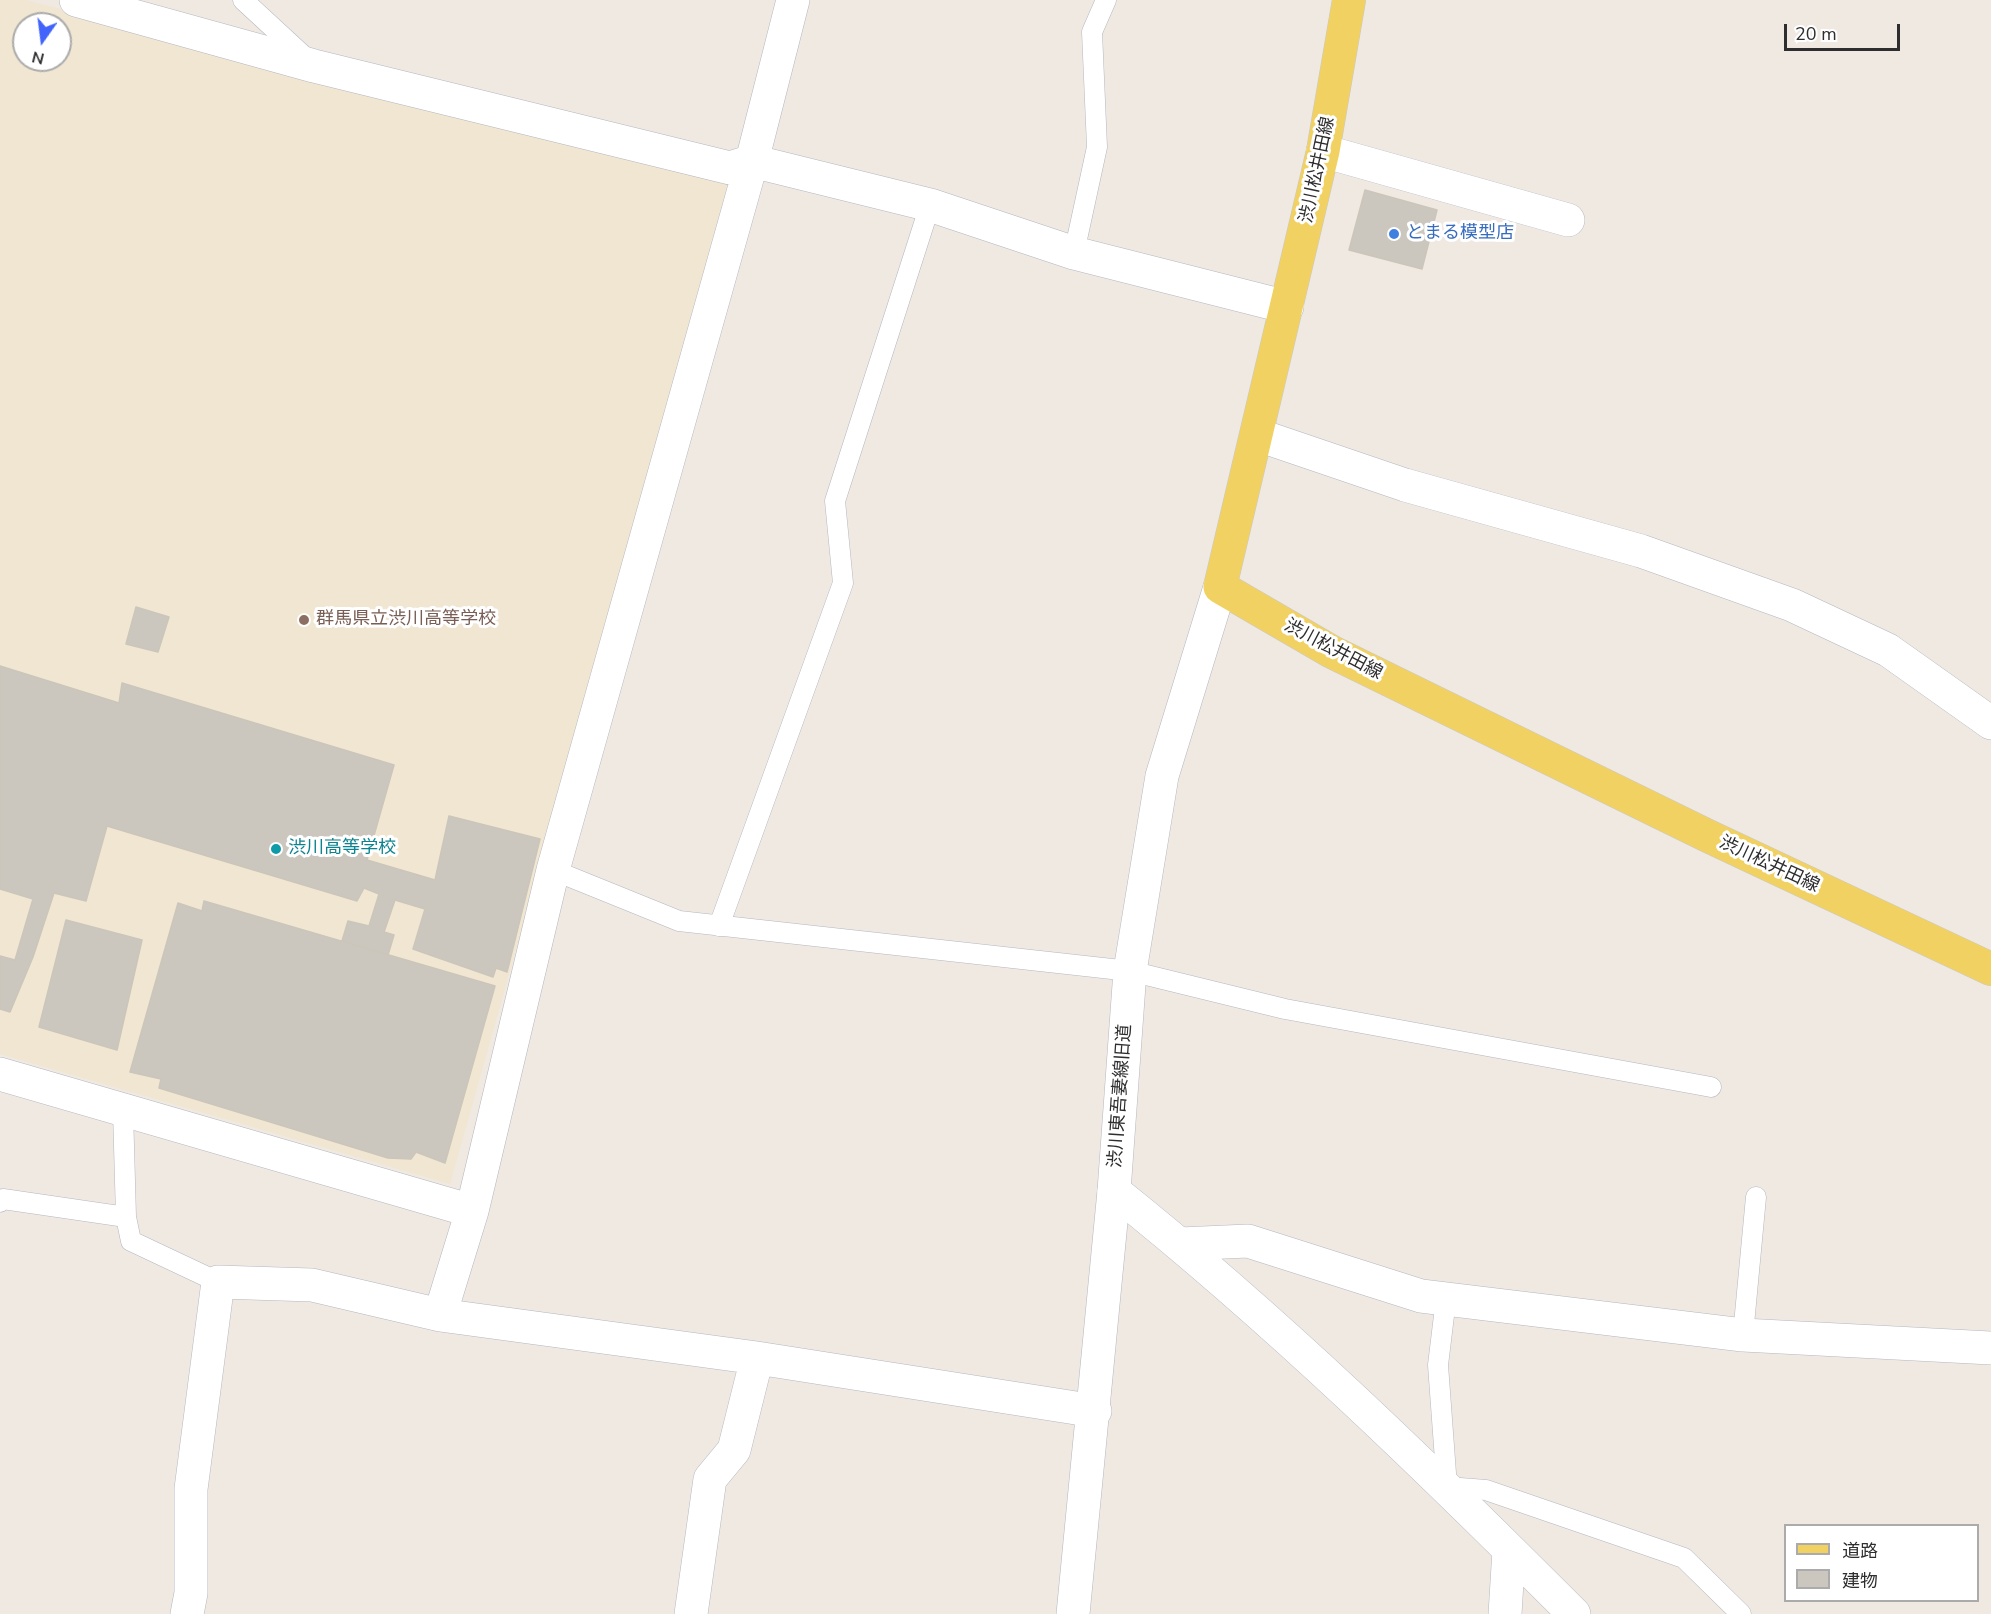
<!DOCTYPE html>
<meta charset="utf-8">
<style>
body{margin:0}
#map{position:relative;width:1991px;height:1614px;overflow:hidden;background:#efe9e1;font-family:"Nunito Sans","Noto Sans JP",sans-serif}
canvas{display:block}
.legend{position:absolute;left:1784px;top:1524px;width:195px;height:78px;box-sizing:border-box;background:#fff;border:2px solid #ababab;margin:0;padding:8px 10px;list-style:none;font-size:18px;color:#2e2e2e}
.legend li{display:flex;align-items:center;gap:12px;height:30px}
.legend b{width:30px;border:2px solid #ababab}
.north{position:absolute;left:12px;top:12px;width:60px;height:60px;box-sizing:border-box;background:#fff;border:2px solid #ababab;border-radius:50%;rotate:194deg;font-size:16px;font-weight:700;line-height:24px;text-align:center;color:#2e2e2e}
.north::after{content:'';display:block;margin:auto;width:21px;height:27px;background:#4264fb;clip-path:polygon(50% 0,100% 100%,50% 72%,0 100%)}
.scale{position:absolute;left:1784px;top:24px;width:116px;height:27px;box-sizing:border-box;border:3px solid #2e2e2e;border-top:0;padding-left:8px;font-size:18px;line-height:21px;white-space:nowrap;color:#2e2e2e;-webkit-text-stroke:4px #fff;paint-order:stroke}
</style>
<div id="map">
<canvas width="1991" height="1614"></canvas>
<ul class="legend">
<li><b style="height:8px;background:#f2d163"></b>道路</li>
<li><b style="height:16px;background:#cbc7bf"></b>建物</li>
</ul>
<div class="north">N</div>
<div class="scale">20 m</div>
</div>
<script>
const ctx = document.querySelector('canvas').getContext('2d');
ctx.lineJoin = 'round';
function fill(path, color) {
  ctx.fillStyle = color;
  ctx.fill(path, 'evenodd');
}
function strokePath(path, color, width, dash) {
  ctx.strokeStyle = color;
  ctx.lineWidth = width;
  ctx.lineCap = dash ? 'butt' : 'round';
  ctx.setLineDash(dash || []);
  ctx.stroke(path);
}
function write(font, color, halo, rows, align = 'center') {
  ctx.font = font + ' "Nunito Sans","Noto Sans JP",sans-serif';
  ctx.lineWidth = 6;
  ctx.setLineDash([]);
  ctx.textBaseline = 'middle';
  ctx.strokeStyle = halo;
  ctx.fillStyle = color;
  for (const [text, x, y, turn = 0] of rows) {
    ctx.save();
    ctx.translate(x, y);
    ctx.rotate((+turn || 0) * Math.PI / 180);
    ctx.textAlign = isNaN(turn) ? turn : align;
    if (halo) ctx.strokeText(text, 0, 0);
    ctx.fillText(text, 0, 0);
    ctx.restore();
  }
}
const education = new Path2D(`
 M0 0H26L731 185 450 1184 0 1054ZM24 24H60V60H24Z`);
const building = new Path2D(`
 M1365 190 1437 210 1422 269 1349 250Z
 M136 607 169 617 158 652 126 644Z
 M0 666 119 703 122 683 394 765 367 860 435 880 449 816 540 839 507 972 496 968 493 977 413 949 425 909 395 900 384 932 394 935 388 955 342 941 348 921 369 926 379 894 364 888 357 901 107 826 86 901 54 893 33 957 10 1012 0 1009V956L15 960 33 899 0 889Z
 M204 901 495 986 445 1163 416 1152 411 1159 388 1158 159 1088 161 1079 130 1072 178 903 202 911Z
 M66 920 142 940 117 1050 39 1027Z`);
const lane = new Path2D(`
 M243 0 308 60
 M1074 253 1097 147 1092 32 1106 0
 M553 870 679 921 1130 971 1285 1009 1711 1087
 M719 926 843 583 835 501 930 205
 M123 1110 126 1217 131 1241 218 1282
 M0 1202 3 1199 126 1217
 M1446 1299 1438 1365 1447 1487 1486 1490 1684 1558 1741 1614
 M1743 1335 1756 1197`);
const street = new Path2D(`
 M76 0 314 66 730 168 752 161 930 205 1074 253 1287 307
 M1323 151 1568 220
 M1258 435 1405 485 1641 551 1792 605 1888 650 1991 723
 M0 1074 472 1211
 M1114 1191C1277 1321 1427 1467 1574 1614
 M1180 1244 1248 1241 1421 1296 1743 1335 1991 1348
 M440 1315 472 1211 553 870 752 161 793 0
 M187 1614 191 1593V1489L218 1282 312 1285 440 1315 757 1358 1095 1411
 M691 1614 710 1479 734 1450 757 1358
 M1505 1614 1509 1550`);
const secondary = new Path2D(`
 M1073 1614 1114 1191 1130 971 1162 776 1220 587`);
const primary = new Path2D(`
 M1349 0 1323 151 1220 587 1332 652 1708 836 1991 969`);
const markers = [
 [1394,234,6,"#3f7fe0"],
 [304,620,6,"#8d6e63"],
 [276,849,6,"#0f9aa8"]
];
const streetNames = [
 ["渋川松井田線",1318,170,-78],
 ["渋川松井田線",1333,650,28],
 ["渋川松井田線",1769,865,25],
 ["渋川東吾妻線旧道",1121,1096,-86]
];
const shopNames = [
 ["とまる模型店",1406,234]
];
const educationNames = [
 ["群馬県立渋川高等学校",316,620]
];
const cultureNames = [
 ["渋川高等学校",288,849]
];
fill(education, '#f0e6d1');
fill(building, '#cbc7bf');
strokePath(building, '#cbc5ba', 1.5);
strokePath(lane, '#b4b7c1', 21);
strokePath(street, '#b4b7c1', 34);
strokePath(secondary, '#b4b7c1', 34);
strokePath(primary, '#c9c9c9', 34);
strokePath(lane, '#fff', 20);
strokePath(street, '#fff', 33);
strokePath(secondary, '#fff', 33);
strokePath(primary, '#f2d163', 33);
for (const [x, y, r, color] of markers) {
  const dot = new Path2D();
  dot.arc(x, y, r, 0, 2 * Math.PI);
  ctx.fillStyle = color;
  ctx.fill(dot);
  strokePath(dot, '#fff', 2);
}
write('18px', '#2e2e2e', '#fff', streetNames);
write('18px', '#366cbe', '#fff', shopNames, 'left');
write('18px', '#785e54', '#fff', educationNames, 'left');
write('18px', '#0d838f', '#fff', cultureNames, 'left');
</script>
